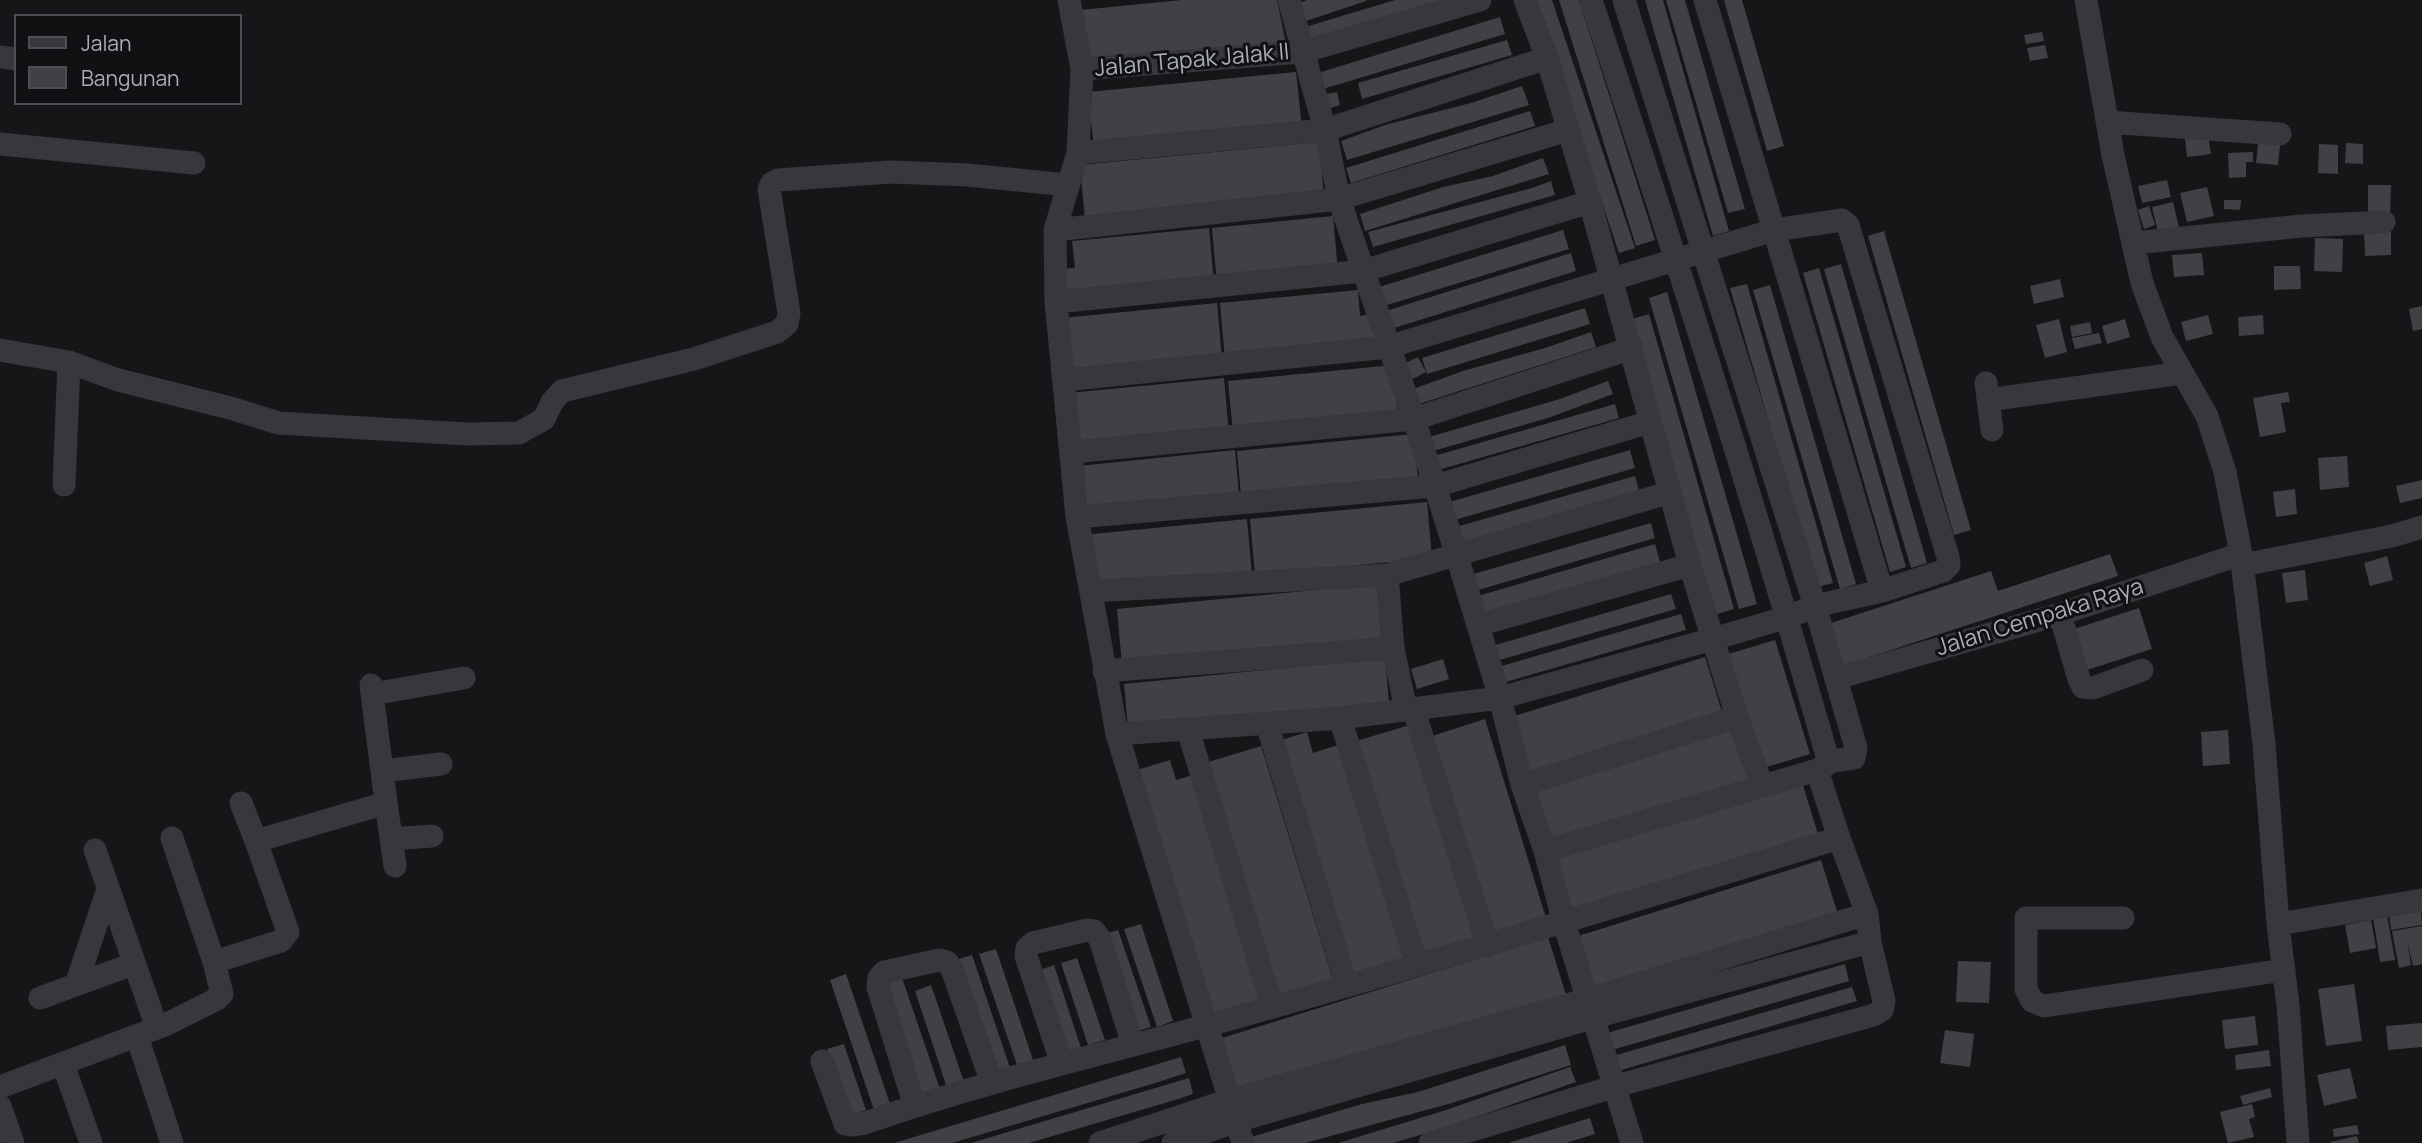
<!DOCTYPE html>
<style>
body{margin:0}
#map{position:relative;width:2422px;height:1143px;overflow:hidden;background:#161618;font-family:Manrope,sans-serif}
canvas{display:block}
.legend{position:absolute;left:14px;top:14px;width:228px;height:91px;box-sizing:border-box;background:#111113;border:2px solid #4d4f55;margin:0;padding:9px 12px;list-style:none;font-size:21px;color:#a8adb8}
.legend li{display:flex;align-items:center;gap:14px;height:35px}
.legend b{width:35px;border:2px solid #4d4f55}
</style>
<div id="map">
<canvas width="2422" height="1143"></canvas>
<ul class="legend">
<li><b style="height:9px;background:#37383d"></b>Jalan</li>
<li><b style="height:19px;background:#404145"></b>Bangunan</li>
</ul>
</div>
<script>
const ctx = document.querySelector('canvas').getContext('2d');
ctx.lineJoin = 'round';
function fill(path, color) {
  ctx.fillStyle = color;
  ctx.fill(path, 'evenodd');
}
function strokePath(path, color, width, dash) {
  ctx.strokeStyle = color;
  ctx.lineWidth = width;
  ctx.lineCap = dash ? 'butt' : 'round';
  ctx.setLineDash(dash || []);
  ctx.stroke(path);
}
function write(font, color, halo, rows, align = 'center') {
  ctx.font = font + ' Manrope,sans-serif';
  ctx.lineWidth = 6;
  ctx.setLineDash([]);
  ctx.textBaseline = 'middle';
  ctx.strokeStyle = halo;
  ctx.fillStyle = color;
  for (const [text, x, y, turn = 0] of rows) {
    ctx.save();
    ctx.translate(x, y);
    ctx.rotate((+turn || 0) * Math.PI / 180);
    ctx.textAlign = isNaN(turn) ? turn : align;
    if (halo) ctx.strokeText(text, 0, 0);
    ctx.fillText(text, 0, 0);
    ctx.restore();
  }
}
const building = new Path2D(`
 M1182 0H1277L1286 44 1085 66 1080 10Z
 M1307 0H1366V1L1303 22 1296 4Z
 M1395 0H1445L1309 42 1305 27Z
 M1534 0H1552L1635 248 1619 253Z
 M1559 0H1579L1655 240 1636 246Z
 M1645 0H1663L1729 231 1713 236Z
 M1666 0H1685L1745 209 1728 213Z
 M1724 0H1742L1784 146 1767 151Z
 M1500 17 1505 34 1323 89 1318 73Z
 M2042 32 2044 41 2026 44 2024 35Z
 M1507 40 1512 55 1362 99 1358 83Z
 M2045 45 2048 58 2030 61 2027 48Z
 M1296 72 1302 128 1094 148 1088 92Z
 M1522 86 1529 105 1347 160 1341 141 1385 125 1471 103Z
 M1337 92 1340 105 1330 108 1326 94Z
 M1530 111 1535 126 1351 183 1346 168Z
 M2208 135 2211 154 2187 157 2185 138Z
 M2259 135 2281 136 2278 165 2256 163Z
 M1319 142 1324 198 1085 221 1080 165Z
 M2346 143 2363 144V164L2345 163Z
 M2319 144 2338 145V174L2318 173Z
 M2253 152V162H2246V177L2229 178 2228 153Z
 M1543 158 1549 174 1365 231 1360 214 1443 187 1493 176Z
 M2167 180 2171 197 2142 203 2138 186Z
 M1551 181 1555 195 1373 247 1368 232 1532 188Z
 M2368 185H2391L2390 215H2368Z
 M2207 187 2214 216 2187 222 2180 193Z
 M2224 200H2241L2240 210 2224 209Z
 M2173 202 2180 232 2159 237 2152 207Z
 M2149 206 2155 225 2144 229 2138 210Z
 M1333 216 1338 272 1217 284 1212 228Z
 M1209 228 1214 284 1059 299 1056 269 1075 268 1072 241Z
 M1563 230 1569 249 1384 306 1379 287Z
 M1884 231 1971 530 1954 535 1868 236Z
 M2364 231H2391V255L2365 256Z
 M2315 238 2343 239 2342 272 2314 271Z
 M1571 253 1576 271 1391 329 1386 311Z
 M2202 253 2204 275 2174 277 2172 255Z
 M1841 264 1927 563 1911 568 1824 269Z
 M2274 266H2300L2301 289 2274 290Z
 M1819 268 1906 567 1890 572 1803 273Z
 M2060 279 2064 297 2034 304 2030 286Z
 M1747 284 1833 583 1817 587 1730 288Z
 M1770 285 1856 584 1840 589 1753 290Z
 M1358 290 1360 316 1374 314 1378 342 1225 359 1220 303Z
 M1667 292 1757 604 1739 609 1649 298Z
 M1217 303 1222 359 1067 374 1062 318Z
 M2422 306V329L2413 331 2409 309Z
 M1585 308 1590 324 1427 374 1422 358Z
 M1649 314 1734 609 1714 615 1629 320Z
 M2208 315 2213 334 2186 341 2181 322Z
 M2263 315 2264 334 2239 336 2238 317Z
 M2059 319 2067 352 2045 358 2036 325Z
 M2125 319 2130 337 2107 344 2102 326Z
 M2090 322 2092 333 2072 337 2070 326Z
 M1591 332 1596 347 1419 404 1413 389 1463 371 1545 348Z
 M2099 333 2102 343 2075 349 2072 338Z
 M1418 357 1426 372 1405 383 1397 367Z
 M1393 365 1398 417 1233 433 1228 381Z
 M1224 378 1229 434 1075 449 1069 393Z
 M1608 381 1613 394 1548 418 1433 451 1429 437 1560 399Z
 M2288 392 2290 402 2281 403 2286 432 2260 437 2253 398Z
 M1615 404 1619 418 1438 470 1434 456Z
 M1413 434 1418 478 1241 495 1237 451Z
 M1235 450 1239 495 1084 510 1079 466Z
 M1630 450 1635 468 1451 521 1446 503Z
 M2347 456 2349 487 2320 490 2318 458Z
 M1635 476 1639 491 1461 543 1456 527Z
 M2422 480V498L2400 503 2396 486Z
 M2295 489 2297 514 2276 517 2273 492Z
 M1427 502 1432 558 1255 575 1250 519Z
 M1247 519 1252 575 1097 590 1092 534Z
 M1651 523 1655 538 1475 591 1470 575Z
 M1655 544 1660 562 1483 613 1478 596Z
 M2110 554 2118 576 1842 666 1828 624 1991 571 1998 591Z
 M2387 556 2393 580 2370 586 2364 563Z
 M2305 570 2308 600 2286 603 2282 573Z
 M1378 584 1383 640 1122 665 1117 609Z
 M1671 594 1676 609 1496 661 1492 646Z
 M2139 608 2152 649 2087 670 2074 629Z
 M1681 614 1686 630 1502 683 1498 667Z
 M1775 640 1810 754 1760 769 1725 655Z
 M1705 657 1723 715 1526 776 1508 718Z
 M1385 658 1389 703 1128 728 1124 684Z
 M1443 659 1449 679 1417 689 1411 669Z
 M1485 719 1546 918 1487 936 1426 738Z
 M1413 724 1479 938 1419 957 1353 742Z
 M1732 725 1750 784 1553 845 1535 787Z
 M2228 730 2230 764 2203 766 2201 732Z
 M1307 732 1313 753 1341 744 1407 958 1347 976 1275 742Z
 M1261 746 1333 980 1274 998 1202 764Z
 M1170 760 1176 780 1193 775 1263 1001 1213 1016 1137 770Z
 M1802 782 1820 841 1573 917 1555 859Z
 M1821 860 1839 918 1593 995 1575 937Z
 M2421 908 2422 925 2391 930 2389 913Z
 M2387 915 2395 960 2380 962 2373 917Z
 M2371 920 2376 948 2350 953 2345 925Z
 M1141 924 1173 1021 1157 1027 1124 929Z
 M2422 926V964L2413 966 2407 940 2411 965 2399 968 2392 931Z
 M1118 930 1151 1027 1135 1032 1102 935Z
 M1548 937 1566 995 1240 1096 1222 1038Z
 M996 949 1034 1063 1018 1068 979 954Z
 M972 955 1010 1068 994 1074 956 960Z
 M1077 958 1105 1040 1088 1045 1061 963Z
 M1958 961 1991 962 1989 1003 1956 1002Z
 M1845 964 1849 981 1612 1050 1607 1033Z
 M1054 965 1081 1048 1065 1053 1037 971Z
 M846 974 890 1104 874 1110 830 980Z
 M901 975 940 1089 923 1095 885 980Z
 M2354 984 2362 1041 2326 1046 2318 989Z
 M931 985 964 1082 947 1088 915 991Z
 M1852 987 1857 1001 1618 1071 1613 1056Z
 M2255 1016 2258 1045 2225 1049 2222 1020Z
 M2422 1023V1047L2388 1050 2386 1026Z
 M1945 1030 1974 1034 1970 1067 1940 1063Z
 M844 1044 866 1110 850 1116 827 1049Z
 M1565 1045 1571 1065 1452 1103 1305 1143H1249L1248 1138 1362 1104 1418 1092Z
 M2269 1050 2271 1066 2236 1070 2235 1055Z
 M1181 1057 1186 1073 1152 1084 952 1143H894Z
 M1570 1067 1576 1082 1447 1127 1393 1143H1338L1443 1111Z
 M2350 1068 2357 1098 2324 1106 2317 1075Z
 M1189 1078 1193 1094 1175 1100 1029 1143H971Z
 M2270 1088 2272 1097 2243 1105 2240 1096Z
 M2252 1104 2255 1117 2249 1119 2254 1137 2228 1143 2220 1112Z
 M1590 1118 1595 1134 1566 1143H1508Z
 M2357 1125 2359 1134 2334 1137 2333 1129Z
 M2357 1136 2359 1143H2330V1142Z`);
const street = new Path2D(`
 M1069 0 1082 69 1078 153 1055 230 1056 302 1077 517 1117 734 1243 1143
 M1289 0 1325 130 1339 199 1414 419 1457 556 1500 698 1522 785 1545 851 1564 923 1632 1143
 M1525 0 1547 58 1590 202 1690 565 1737 717 1762 785
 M1591 0C1675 253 1756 507 1829 763
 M1705 0 1882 591
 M2086 0 2113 155 2142 283 2162 337 2207 416 2225 472 2241 554 2264 744 2278 924 2288 1005 2298 1143
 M0 57 16 59
 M1082 69 1302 52 1480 0
 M2107 122 2280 134
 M0 144 194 163
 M1078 153 1325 130 1547 58
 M1055 230 1339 199 1568 130
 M2134 243 2302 226 2384 222
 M1056 302 1363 271 1590 202
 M0 350 69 362 118 380 234 409 278 423 467 434 519 433 544 419 552 402 562 391 694 359 777 332 787 324 789 313 769 189 772 183 778 180 891 172 968 175 1068 185
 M1064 380 1388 347 1774 230 1842 220 1848 225 1948 557 1949 565 1943 571 1882 591 1815 606 1788 617 1713 639 1500 698 1340 718 1117 734
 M1986 383 1992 430
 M1988 400 2182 373
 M1072 452 1414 419 1632 348
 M64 485 69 362
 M1077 517 1435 486 1650 422
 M2242 565 2392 536 2422 527
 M1387 575 1393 648 1406 710
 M1091 591 1387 575 1668 493
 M2060 614 2079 679 2083 687 2093 688 2142 670
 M1478 625 1690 565
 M1104 671 1393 648
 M1837 678 2060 614 2241 554
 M372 694 464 678
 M1413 708 1488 946
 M1340 718 1417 965
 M1267 724 1347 986
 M1188 730 1272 1006
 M382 771 441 764
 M1522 785 1737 717
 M241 803 256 841
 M386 803 395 866
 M172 838 214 962
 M391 839 432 836
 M95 850 157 1028
 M1545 851 1817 770
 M2123 918H2026V989L2032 1001 2044 1006 2284 970
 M2278 924 2422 900
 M76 985 108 889
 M40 998 133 964
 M137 1036 172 1143
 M822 1061 845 1124 851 1125 865 1123C976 1084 1091 1057 1205 1026 1418 967 1628 903 1839 838
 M63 1064 91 1143
 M1062 1064 1026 956 1027 948 1033 943 1087 930 1094 931 1100 939 1133 1045
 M0 1087 165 1025 217 999 222 994 214 962 281 941 288 932 256 841 386 803 371 685
 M0 1106 13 1143
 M915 1106 878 987 879 978 884 972 939 960 947 962 952 969 992 1083
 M1100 1143 1230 1100 1588 999 1867 914
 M1173 1143 1237 1121 1595 1017 1870 942
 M1430 1143 1616 1086 1874 1015 1882 1010 1884 1001 1870 942 1867 914 1839 838 1817 770 1833 761 1854 758 1856 748 1815 606 1624 0`);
const streetNames = [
 ["Jalan Tapak Jalak II",1192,61,-5],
 ["Jalan Cempaka Raya",2040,618,-17]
];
fill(building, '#404145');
strokePath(street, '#37383d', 23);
write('23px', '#a8adb8', '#111113', streetNames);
</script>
